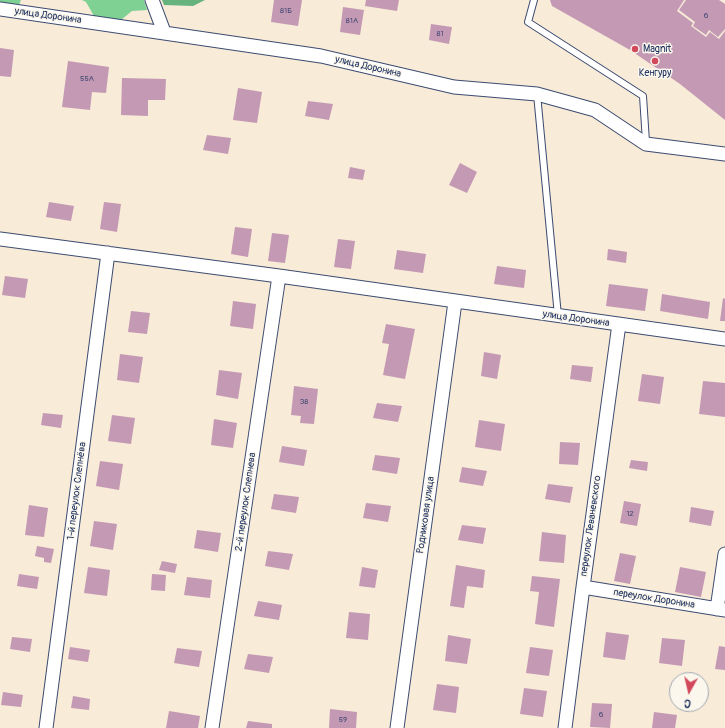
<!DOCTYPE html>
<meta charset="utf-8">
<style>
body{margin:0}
#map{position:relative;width:725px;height:728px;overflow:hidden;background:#f8ebd8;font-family:Pangolin,sans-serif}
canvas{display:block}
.north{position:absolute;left:669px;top:672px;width:40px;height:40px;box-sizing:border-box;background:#fbf7ec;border:1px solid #a1a7b3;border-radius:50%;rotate:188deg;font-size:11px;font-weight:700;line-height:16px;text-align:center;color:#1b2f5e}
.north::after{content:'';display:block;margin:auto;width:14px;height:18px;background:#d1495b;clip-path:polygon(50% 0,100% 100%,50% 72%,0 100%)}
</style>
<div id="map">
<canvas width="725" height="728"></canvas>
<div class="north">С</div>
</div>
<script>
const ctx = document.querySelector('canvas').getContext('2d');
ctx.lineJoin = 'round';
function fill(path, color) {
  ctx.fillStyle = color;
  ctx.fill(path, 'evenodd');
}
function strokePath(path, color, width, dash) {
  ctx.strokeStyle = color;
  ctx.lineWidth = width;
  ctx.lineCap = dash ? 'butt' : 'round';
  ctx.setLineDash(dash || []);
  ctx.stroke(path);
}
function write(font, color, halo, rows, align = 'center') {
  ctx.font = font + ' Pangolin,sans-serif';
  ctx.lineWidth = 3;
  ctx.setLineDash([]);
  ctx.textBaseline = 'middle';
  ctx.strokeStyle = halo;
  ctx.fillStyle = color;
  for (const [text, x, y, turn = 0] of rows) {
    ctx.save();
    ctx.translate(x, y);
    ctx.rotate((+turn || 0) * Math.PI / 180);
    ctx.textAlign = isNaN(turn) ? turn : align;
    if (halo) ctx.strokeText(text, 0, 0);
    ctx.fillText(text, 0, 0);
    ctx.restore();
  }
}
const green = new Path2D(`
 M0 0H21L19 5 0 2Z
 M82 0H144L147 10 132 11 121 20 94 16 86 2Z`);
const forest = new Path2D(`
 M162 0H205L193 6 164 5Z`);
const building = new Path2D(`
 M274 0H302L298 26 271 22Z
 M366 0H399L397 11 365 6Z
 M550 0H684L677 11 693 23 691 26 706 37 710 32 719 39 725 31V120L680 84 630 50 552 6Z
 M686 0H719L725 4V29L718 37 709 30 706 35 693 26 695 22 679 10Z
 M343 7 364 10 360 35 340 32Z
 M431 24 452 27 449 44 429 40Z
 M0 48 14 50 11 77 0 76Z
 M68 61 109 67 106 93 92 92 90 110 62 107Z
 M122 78 166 79 165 100H148V116L121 115Z
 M238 88 262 92 257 123 233 120Z
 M308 101 333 104 329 120 305 116Z
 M207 135 231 138 228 154 203 150Z
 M460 163 477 172 467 193 449 185Z
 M350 167 365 170 363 180 348 178Z
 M49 202 74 206 71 221 46 217Z
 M104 202 121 204 117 232 100 229Z
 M235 227 252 229 248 257 231 254Z
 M272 233 289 235 285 263 268 261Z
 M338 239 355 241 351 269 334 267Z
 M608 249 627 252 626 263 607 260Z
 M397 250 426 254 423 273 394 269Z
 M497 266 526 270 524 288 494 284Z
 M5 276 28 279 25 298 2 295Z
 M609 284 648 289 645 311 606 306Z
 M662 294 710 302 708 319 660 311Z
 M723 298 725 299V321H720Z
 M233 301 256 304 253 329 230 326Z
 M131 311 150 313 147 334 128 332Z
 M386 324 415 329 405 379 383 375 389 344 382 343Z
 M484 352 501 355 497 379 481 376Z
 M120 354 143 357 139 383 117 380Z
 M572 365 593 367 591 382 570 379Z
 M219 370 242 373 238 399 216 395Z
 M642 374 664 377 660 404 638 401Z
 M703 381 725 383V417L699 414Z
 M294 386 318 389 314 424 300 423 301 416 291 415Z
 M377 403 402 406 398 422 373 418Z
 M43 413 63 415 61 428 41 425Z
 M112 415 135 418 131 444 108 441Z
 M214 419 237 423 233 448 211 445Z
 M479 420 505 424 501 451 475 447Z
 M560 442 580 443 578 465 559 464Z
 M282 446 307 450 304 466 279 462Z
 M375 455 400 458 397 474 372 470Z
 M631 460 648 462 647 471 629 468Z
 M100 461 123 464 119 490 96 486Z
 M462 467 487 471 483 486 459 482Z
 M548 484 573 487 570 503 545 499Z
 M274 494 299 497 296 513 271 509Z
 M624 501 641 504 637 526 620 523Z
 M366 503 391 506 388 522 363 518Z
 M29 505 48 508 44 537 25 535Z
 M691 507 714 511 711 526 689 522Z
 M94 521 117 524 113 550 90 546Z
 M462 525 486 528 483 544 458 540Z
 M197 530 221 533 218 552 194 548Z
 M542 532 566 535 564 563 539 561Z
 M37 546 54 549 51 563 44 562V558L35 556Z
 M268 551 293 554 289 570 265 566Z
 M620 553 636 556 630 584 614 581Z
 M162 561 177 564 175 573 159 570Z
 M456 565 485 570 483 588 467 586 464 608 450 606Z
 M88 567 110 570 107 596 84 593Z
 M362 567 378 570 375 588 359 586Z
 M680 567 706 572 701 597 675 592Z
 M19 574 39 577 37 589 17 586Z
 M152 574 166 575 165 591 151 590Z
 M532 576 560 579 554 627 535 624 539 592 530 591Z
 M187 577 212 580 210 598 184 595Z
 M258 601 282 605 279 620 254 616Z
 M349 612 370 614 368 640 346 638Z
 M606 632 629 635 625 660 603 657Z
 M448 635 471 639 467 664 445 661Z
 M12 637 32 639 30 652 10 649Z
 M662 638 685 640 682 666 659 663Z
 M719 646 725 647V670L715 669Z
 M70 647 90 650 88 662 68 659Z
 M530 647 553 650 549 676 526 673Z
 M177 648 202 651 199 667 174 663Z
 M248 654 273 657 269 673 244 669Z
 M437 684 459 687 456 713 433 710Z
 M524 688 547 691 543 717 520 714Z
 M3 692 23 695 21 707 1 705Z
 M73 696 90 699 89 710 71 708Z
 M592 703 612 704 610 728 590 727Z
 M330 709 357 712 356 728H329Z
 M169 711 200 716 198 728H166Z
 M654 712 677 715 675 728H652Z
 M248 721 272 724V728H246Z`);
const service = new Path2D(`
 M534 0 528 22 643 96 646 142
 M537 94 558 316`);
const minor = new Path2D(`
 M152 0 164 32
 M0 9 321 56 454 87 537 94 595 110 646 144 725 154
 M0 239 279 276 725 339
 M583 587 725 610
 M717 609 725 554
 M46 728 108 253
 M212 728 279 276
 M397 728 455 302
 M565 728 583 587 619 324`);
const markers = [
 [635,49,4,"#d1495b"],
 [655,61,4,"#d1495b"]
];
const numberNames = [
 ["81Б",286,11],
 ["6",706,16],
 ["81А",352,21],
 ["81",440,34],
 ["55А",87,79],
 ["38",304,402],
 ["12",630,514],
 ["6",601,715],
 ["59",343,720]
];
const streetNames = [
 ["улица Доронина",48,16,8],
 ["улица Доронина",368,67,13],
 ["улица Доронина",576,319,8],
 ["1-й переулок Слепнёва",77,491,-83],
 ["2-й переулок Слепнева",246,502,-82],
 ["Родниковая улица",426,515,-82],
 ["переулок Леваневского",591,526,-82],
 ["переулок Доронина",654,599,9]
];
const poiNames = [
 ["Magnit",643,49],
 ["Кенгуру",655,73,"center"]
];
fill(green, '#7ed193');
fill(forest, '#66b37d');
fill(building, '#c499b4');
strokePath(service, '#3c4b70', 8);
strokePath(minor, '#3c4b70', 15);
strokePath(service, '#fff', 6);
strokePath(minor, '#fff', 13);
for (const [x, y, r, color] of markers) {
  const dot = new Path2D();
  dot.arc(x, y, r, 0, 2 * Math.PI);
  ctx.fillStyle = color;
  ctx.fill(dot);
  strokePath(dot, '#fbf7ec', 1.5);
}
write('8px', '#454a74', null, numberNames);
write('10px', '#1b2f5e', '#fbf7ec', streetNames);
write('10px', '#1b2f5e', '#fbf7ec', poiNames, 'left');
</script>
